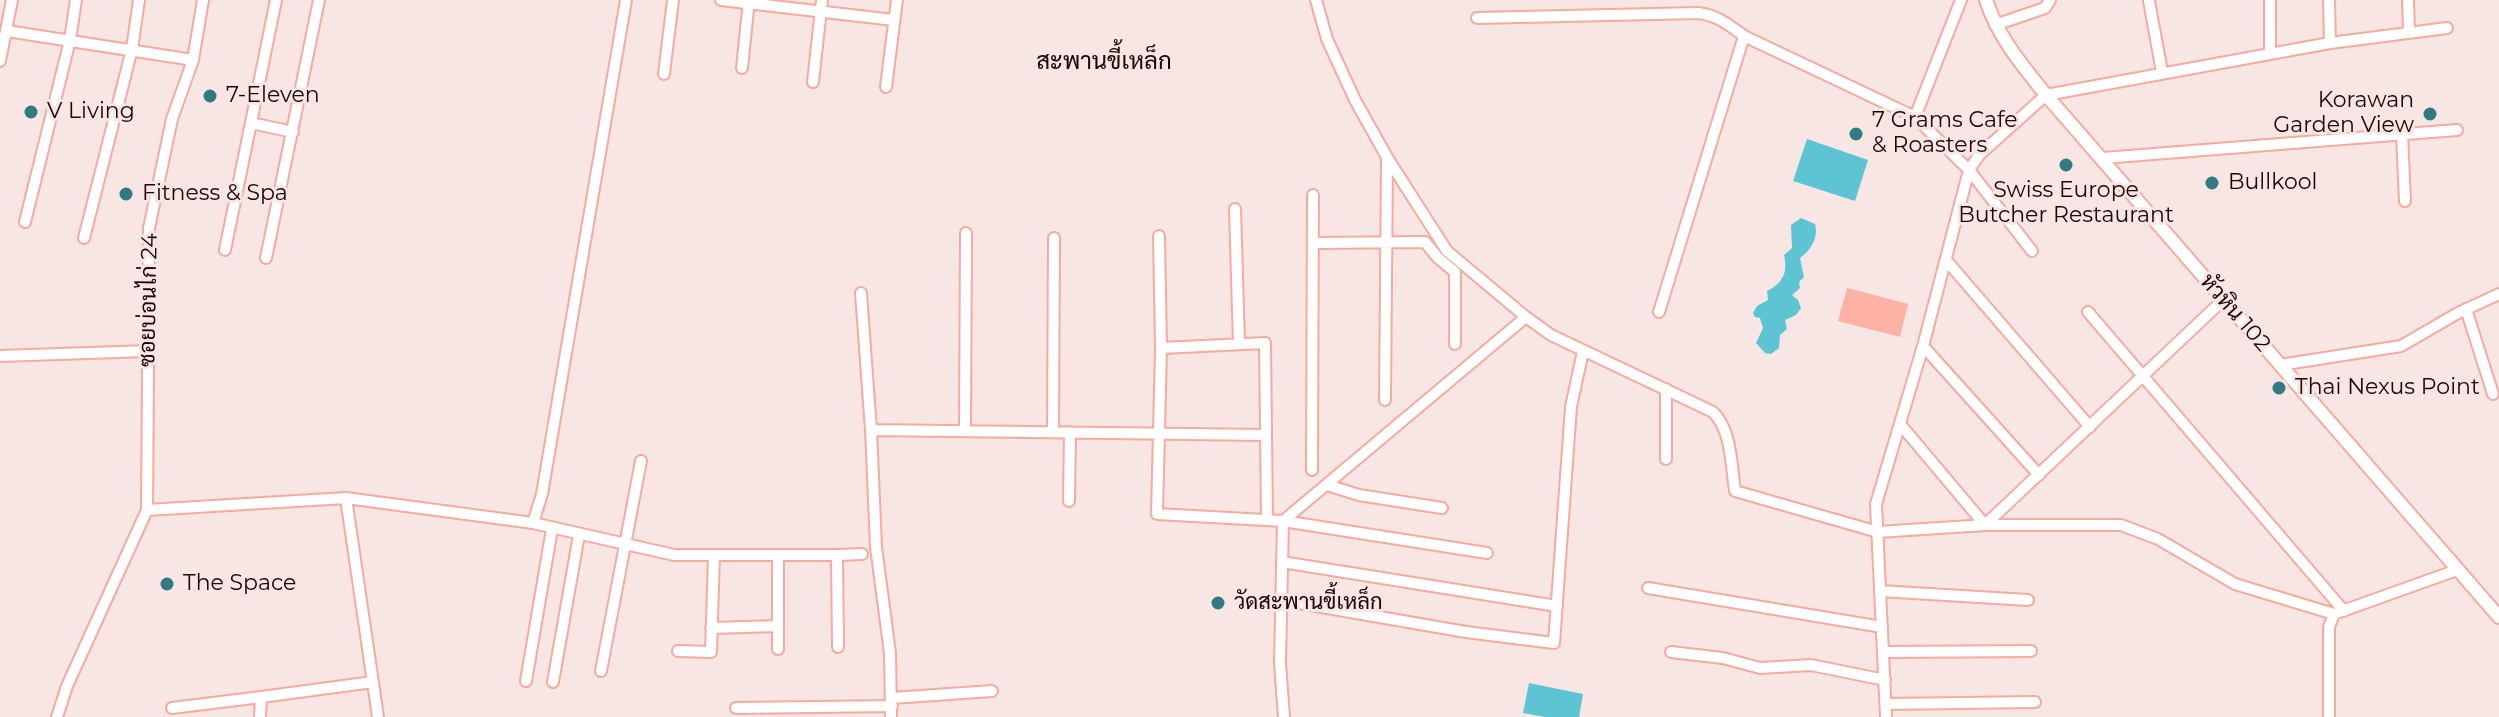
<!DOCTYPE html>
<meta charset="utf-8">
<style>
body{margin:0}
canvas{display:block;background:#f7e6e3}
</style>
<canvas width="2499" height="717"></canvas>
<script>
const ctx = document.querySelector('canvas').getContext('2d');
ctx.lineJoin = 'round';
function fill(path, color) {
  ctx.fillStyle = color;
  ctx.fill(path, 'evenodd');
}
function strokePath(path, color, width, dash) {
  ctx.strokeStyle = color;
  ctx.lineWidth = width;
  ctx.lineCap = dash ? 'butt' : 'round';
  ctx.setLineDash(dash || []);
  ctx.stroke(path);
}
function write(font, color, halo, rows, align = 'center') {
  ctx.font = font + ' Montserrat,Sarabun,sans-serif';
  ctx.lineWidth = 6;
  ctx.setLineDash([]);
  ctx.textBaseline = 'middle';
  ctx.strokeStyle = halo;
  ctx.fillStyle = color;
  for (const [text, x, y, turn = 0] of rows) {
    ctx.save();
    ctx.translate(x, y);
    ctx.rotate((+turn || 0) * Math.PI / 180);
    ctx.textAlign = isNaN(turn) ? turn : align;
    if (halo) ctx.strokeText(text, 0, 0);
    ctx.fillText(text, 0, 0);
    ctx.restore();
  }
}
const green = new Path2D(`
 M1847 288 1908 304 1900 337 1838 321Z`);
const water = new Path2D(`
 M1807 139 1868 160 1855 201 1793 181Z
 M1801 218 1815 224C1819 238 1810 251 1800 258L1804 277 1799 282 1800 288 1792 295 1798 300 1801 308 1796 315 1785 320 1787 329 1780 335 1779 348 1771 354 1765 353 1756 343 1763 328 1760 318 1755 317 1753 313 1757 306 1768 300 1767 291C1783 283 1788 273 1784 255L1792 248 1791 225Z
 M1529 683 1583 694 1579 717H1545L1523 713Z`);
const minor = new Path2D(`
 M721 0 894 20
 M1316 0 1327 39 1355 100 1388 159 1447 251 1526 317
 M2270 0V53
 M2329 0 2330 43
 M2408 0 2409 32
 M2149 1 2162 72
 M1477 18 1698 13C1717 15 1729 25 1744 36
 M1995 25 2045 8 2050 0
 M7 31 193 60
 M0 61 12 0
 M742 68 749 0
 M664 74 673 0
 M813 82 822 0
 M886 87 897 0
 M1915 117 1961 0
 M251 123 293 132
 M2402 134 2405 201
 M2103 158 2457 130
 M1235 209 1239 344
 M25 222 70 40 76 0
 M1159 236 1161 348 1157 514 1283 521 1487 553
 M84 238 132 49 139 0
 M1313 243 1425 242 1438 258 1455 272V344
 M225 250 276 0
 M266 258 319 0
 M1946 260 2090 427
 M861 293 871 430 876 547 890 653 891 717
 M2466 309 2493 394
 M1659 312 1744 36 1915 117 1969 170 2032 251
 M2088 312 2344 611
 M1923 346 2039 475
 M1161 348 1265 343 1267 520
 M0 356 148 351
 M2280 365 2401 346 2458 313 2499 294
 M1385 400 1387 161
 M1900 424 1985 525
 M871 430 1266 435
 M965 431 966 233
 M1053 432 1054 238
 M1666 459V389
 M1312 470 1313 195
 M1327 485 1359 495 1442 508
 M346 498 533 523 674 555H837L838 647
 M1069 501 1070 432
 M147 510 346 498 378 717
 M533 523 542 494 626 0
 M1985 525 2223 300
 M837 555 862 554
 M1282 562 1557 606
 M1648 588 1882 627
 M1880 591 2028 600
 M1281 600 1466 632 1554 643 1571 407 1583 351
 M711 628 777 626
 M778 649V555
 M678 651 711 652 714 555
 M1671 652 1723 658 1760 668 1811 665 1885 680
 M1884 652 2031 651
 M601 671 641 461
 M526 681 552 529
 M553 682 579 535
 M892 698 992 691
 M1886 704 2035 702
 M172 708 261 697
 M736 708 892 706
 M57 717 67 686 147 510 149 228 172 119 193 60 203 0
 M260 717 261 697 373 682
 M1284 717 1280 663 1283 521 1526 317 1551 335 1713 412C1732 431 1731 465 1735 491L1878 532 1985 525H2121L2158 539 2235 584 2334 614
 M1886 717 1876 504 1923 346 1969 170 1980 154 2046 95 2330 43 2447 28
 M2329 717V627L2334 614 2457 570`);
const tertiary = new Path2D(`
 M1986 0C1998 37 2022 65 2046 95L2499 617`);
const markers = [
 [210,96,8,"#317983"],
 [31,112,8,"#317983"],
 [2430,114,8,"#317983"],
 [1856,134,8,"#317983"],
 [2066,165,8,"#317983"],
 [2212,183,8,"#317983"],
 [126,194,8,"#317983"],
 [2279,388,8,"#317983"],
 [167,584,8,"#317983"],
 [1218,603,8,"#317983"]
];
const poiNames = [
 ["7-Eleven",226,96],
 ["Korawan",2414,101,"right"],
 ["Garden View",2414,126,"right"],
 ["V Living",47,112],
 ["7 Grams Cafe",1872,121],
 ["& Roasters",1872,146],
 ["Bullkool",2228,183],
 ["Swiss Europe",2066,191,"center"],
 ["Butcher Restaurant",2066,216,"center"],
 ["Fitness & Spa",142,194],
 ["Thai Nexus Point",2295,388],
 ["The Space",183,584],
 ["วัดสะพานขี้เหล็ก",1234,603]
];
const streetNames = [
 ["ซอยบ่อนไก่ 24",149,300,-89],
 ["หัวหิน 102",2235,313,49]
];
const neighbourhoodNames = [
 ["สะพานขี้เหล็ก",1104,62]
];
fill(green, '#feb1a5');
fill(water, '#5dc4d4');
strokePath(minor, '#f8aa9e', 14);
strokePath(tertiary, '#f8aa9e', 16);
strokePath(minor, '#fff', 10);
strokePath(tertiary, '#fff', 12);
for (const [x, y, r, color] of markers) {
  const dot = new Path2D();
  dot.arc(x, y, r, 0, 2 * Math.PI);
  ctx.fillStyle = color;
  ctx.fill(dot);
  strokePath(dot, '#f7e6e3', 3);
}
write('22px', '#1f0504', '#f7e6e3', poiNames, 'left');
write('22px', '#1f0504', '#f7e6e3', streetNames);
write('24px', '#1f0504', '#f7e6e3', neighbourhoodNames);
</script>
